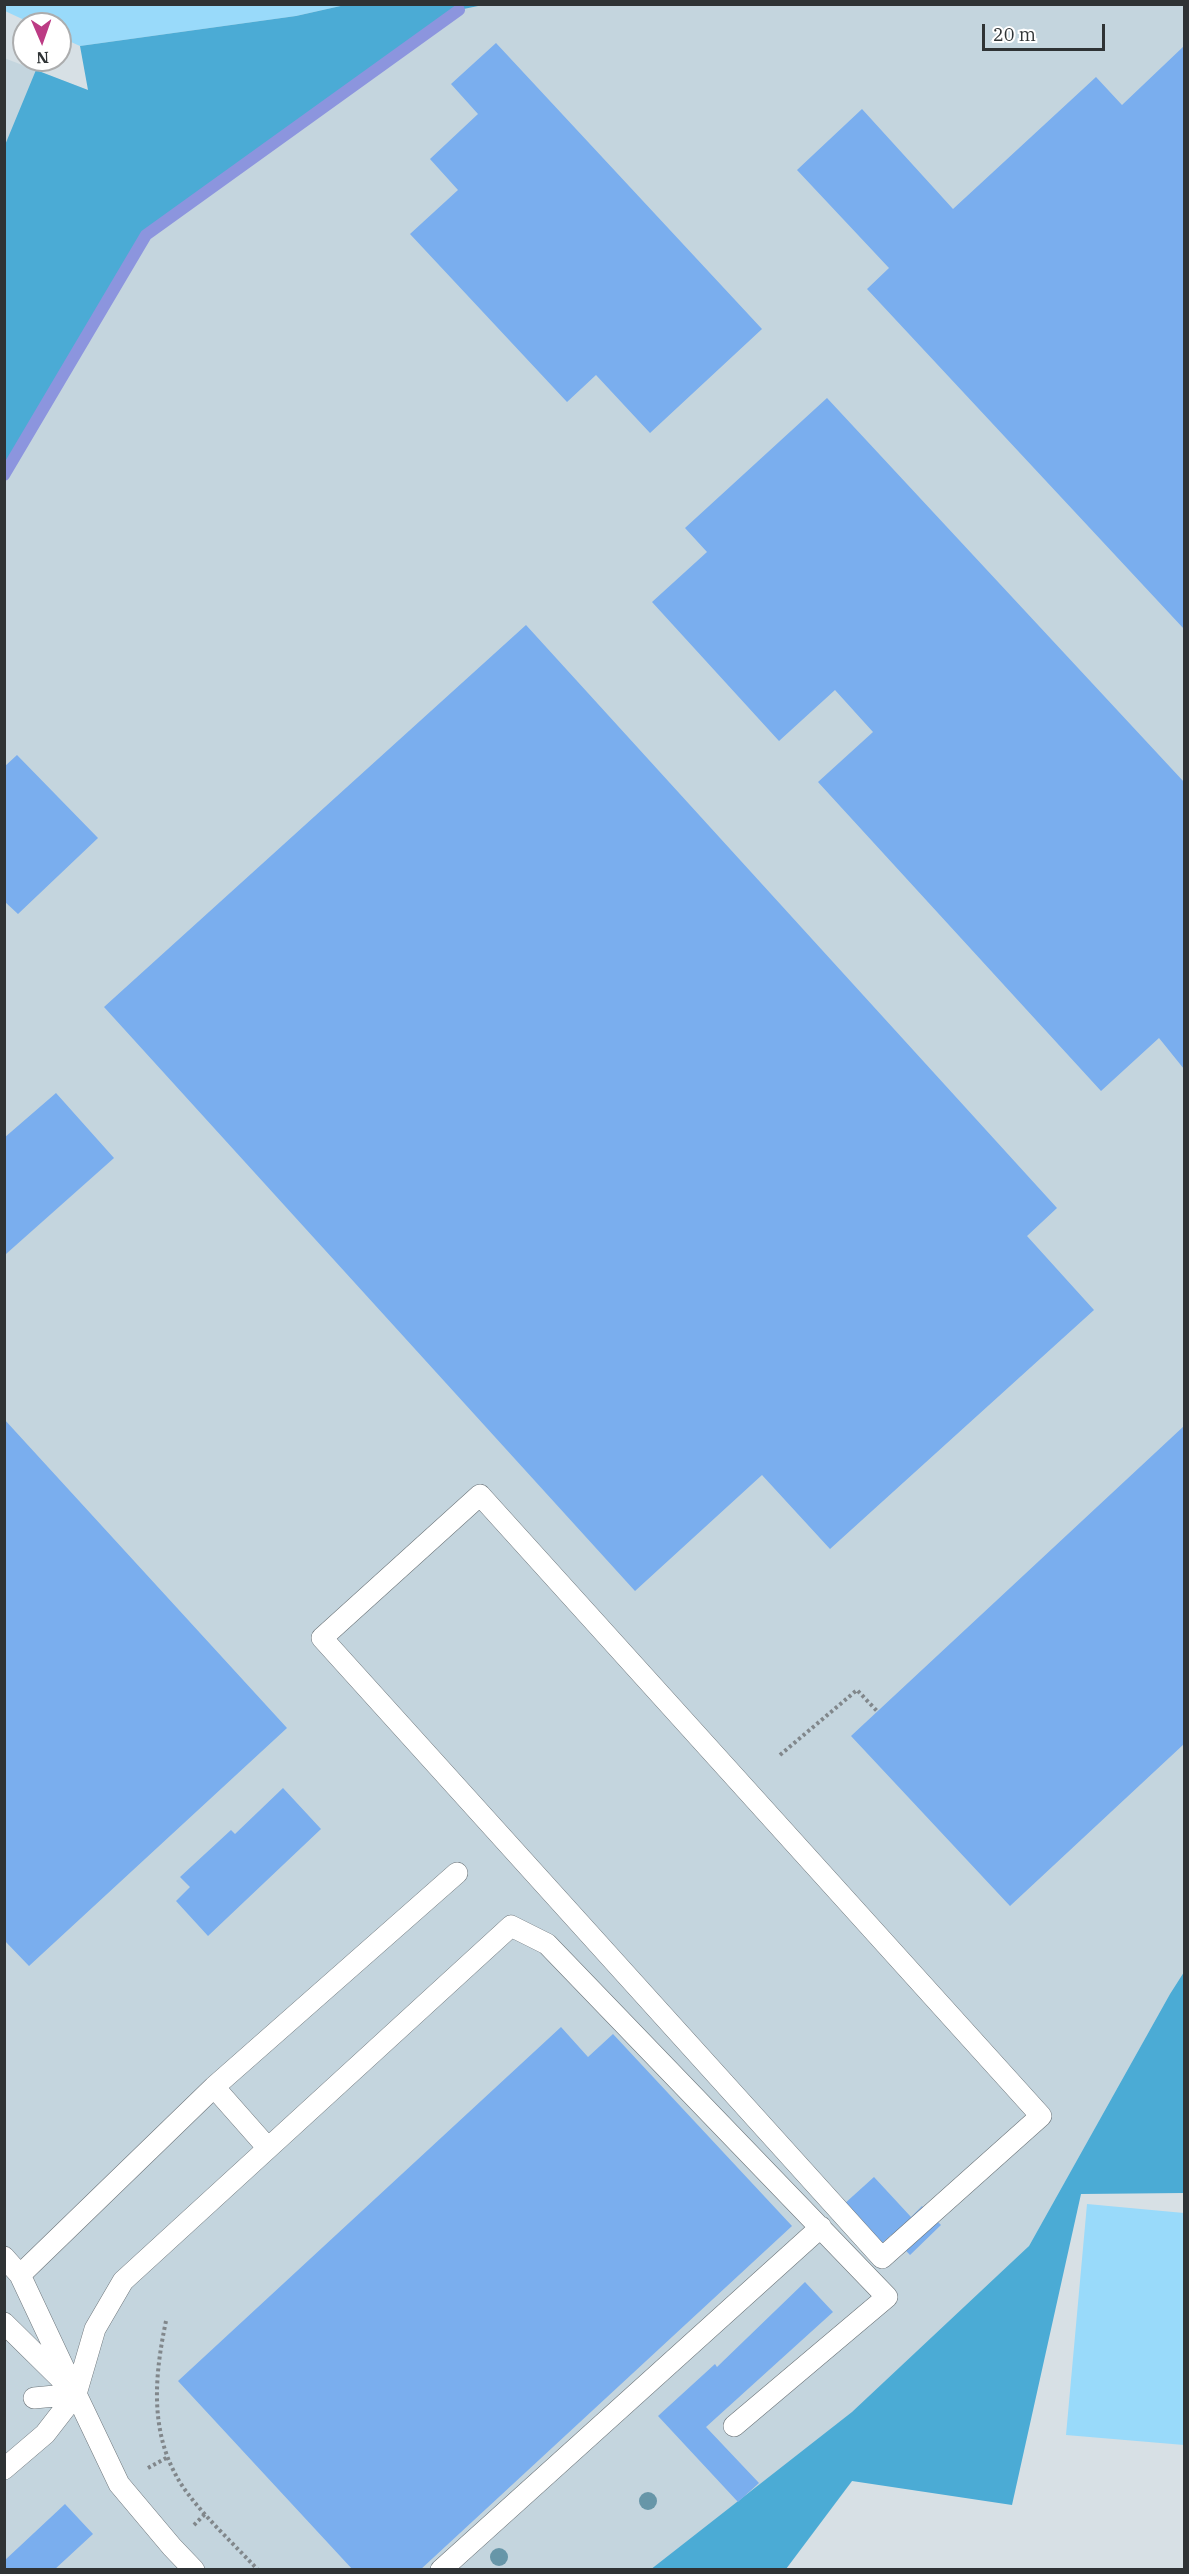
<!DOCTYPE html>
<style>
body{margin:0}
#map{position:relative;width:1189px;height:2574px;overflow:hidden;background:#d7e0e5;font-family:"IBM Plex Serif",serif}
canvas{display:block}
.frame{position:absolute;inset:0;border:6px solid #2f3335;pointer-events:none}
.north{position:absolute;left:12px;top:12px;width:60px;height:60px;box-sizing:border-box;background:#fff;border:2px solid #acadae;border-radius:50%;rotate:178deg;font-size:16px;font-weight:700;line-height:24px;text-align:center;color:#2f3335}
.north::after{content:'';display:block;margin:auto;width:21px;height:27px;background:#bc3b84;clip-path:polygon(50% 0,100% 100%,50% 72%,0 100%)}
.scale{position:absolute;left:982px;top:24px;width:123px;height:27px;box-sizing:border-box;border:3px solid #2f3335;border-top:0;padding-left:8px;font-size:18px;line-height:21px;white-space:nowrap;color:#2f3335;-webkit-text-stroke:4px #fff;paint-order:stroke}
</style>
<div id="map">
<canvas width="1189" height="2574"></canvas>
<div class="frame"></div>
<div class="north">N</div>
<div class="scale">20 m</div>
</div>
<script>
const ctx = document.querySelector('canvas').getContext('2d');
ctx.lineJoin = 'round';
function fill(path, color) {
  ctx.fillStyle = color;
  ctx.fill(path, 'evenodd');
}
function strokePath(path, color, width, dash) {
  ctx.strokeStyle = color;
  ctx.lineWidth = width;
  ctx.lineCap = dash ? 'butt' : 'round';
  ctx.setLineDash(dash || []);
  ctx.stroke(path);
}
const built = new Path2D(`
 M483 5H1184V1972L1170 1994 1029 2246 786 2569H5L4 58 88 90Z`);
const green = new Path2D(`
 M5 4 345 5 296 16 80 46 60 37V24H33L5 11Z
 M1087 2204 1184 2213V2445L1066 2435Z`);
const forest = new Path2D(`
 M345 5H483L459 10 146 235 5 475V145L36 70 88 90 80 46 296 16Z
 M1184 1972V2193L1081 2194 1012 2505 852 2481 786 2569 650 2570 852 2412 1029 2246 1170 1994Z`);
const stream = new Path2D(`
 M4 475 146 235 459 10`);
const building = new Path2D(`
 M496 43 762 329 650 433 596 375 567 402 410 234 458 190 430 159 478 114 451 84Z
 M1184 46V629L867 289 889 268 797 170 862 109 953 209 1096 77 1122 105Z
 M827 398 1184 782V1069L1159 1038 1101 1091 818 782 873 732 835 690 779 741 652 602 707 552 685 528Z
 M526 625 1057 1208 1027 1236 1094 1310 830 1549 762 1475 635 1591 104 1007Z
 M17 755 98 838 18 914 4 901V767Z
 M56 1093 114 1158 6 1254 4 1138Z
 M4 1419 287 1728 29 1966 4 1940Z
 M1184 1426V1744L1010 1906 851 1736Z
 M283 1788 321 1829 208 1936 176 1901 190 1887 180 1877 231 1830 235 1834Z
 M561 2027 588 2057 613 2034 792 2226 420 2570H353L178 2381Z
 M874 2177 911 2217 922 2206 941 2225 910 2255 891 2235 880 2245 843 2205Z
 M805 2282 833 2312 706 2427 759 2483 738 2502 658 2416 715 2364 717 2367Z
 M65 2504 93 2534 54 2570H4V2561Z`);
const path = new Path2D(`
 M780 1755 857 1690 877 1711
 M166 2321C154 2378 149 2436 183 2487 204 2517 233 2543 258 2570
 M148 2468 168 2457
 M194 2525 206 2513`);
const lane = new Path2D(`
 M480 1495 1041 2116 882 2258 322 1638Z
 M214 2087 267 2147
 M4 2257 20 2275 76 2394
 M20 2275 214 2087 457 1873
 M4 2323 65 2383
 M34 2398 76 2394
 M4 2469 45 2434 76 2394
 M194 2570 172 2547 119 2484 76 2394 95 2329 123 2281 511 1926 547 1944 887 2297 734 2426
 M441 2570 821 2227`);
const trees = [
 [648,2501],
 [499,2557]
];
fill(built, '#c4d5de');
fill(green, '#99dafa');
fill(forest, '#4babd5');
strokePath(stream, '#8c95de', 12);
fill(building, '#7aaeee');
strokePath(lane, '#6d757a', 22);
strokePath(path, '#81878b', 4, [3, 3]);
strokePath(lane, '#fff', 21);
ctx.fillStyle = '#6796a8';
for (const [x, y] of trees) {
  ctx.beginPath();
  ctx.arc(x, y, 9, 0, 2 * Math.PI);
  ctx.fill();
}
</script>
